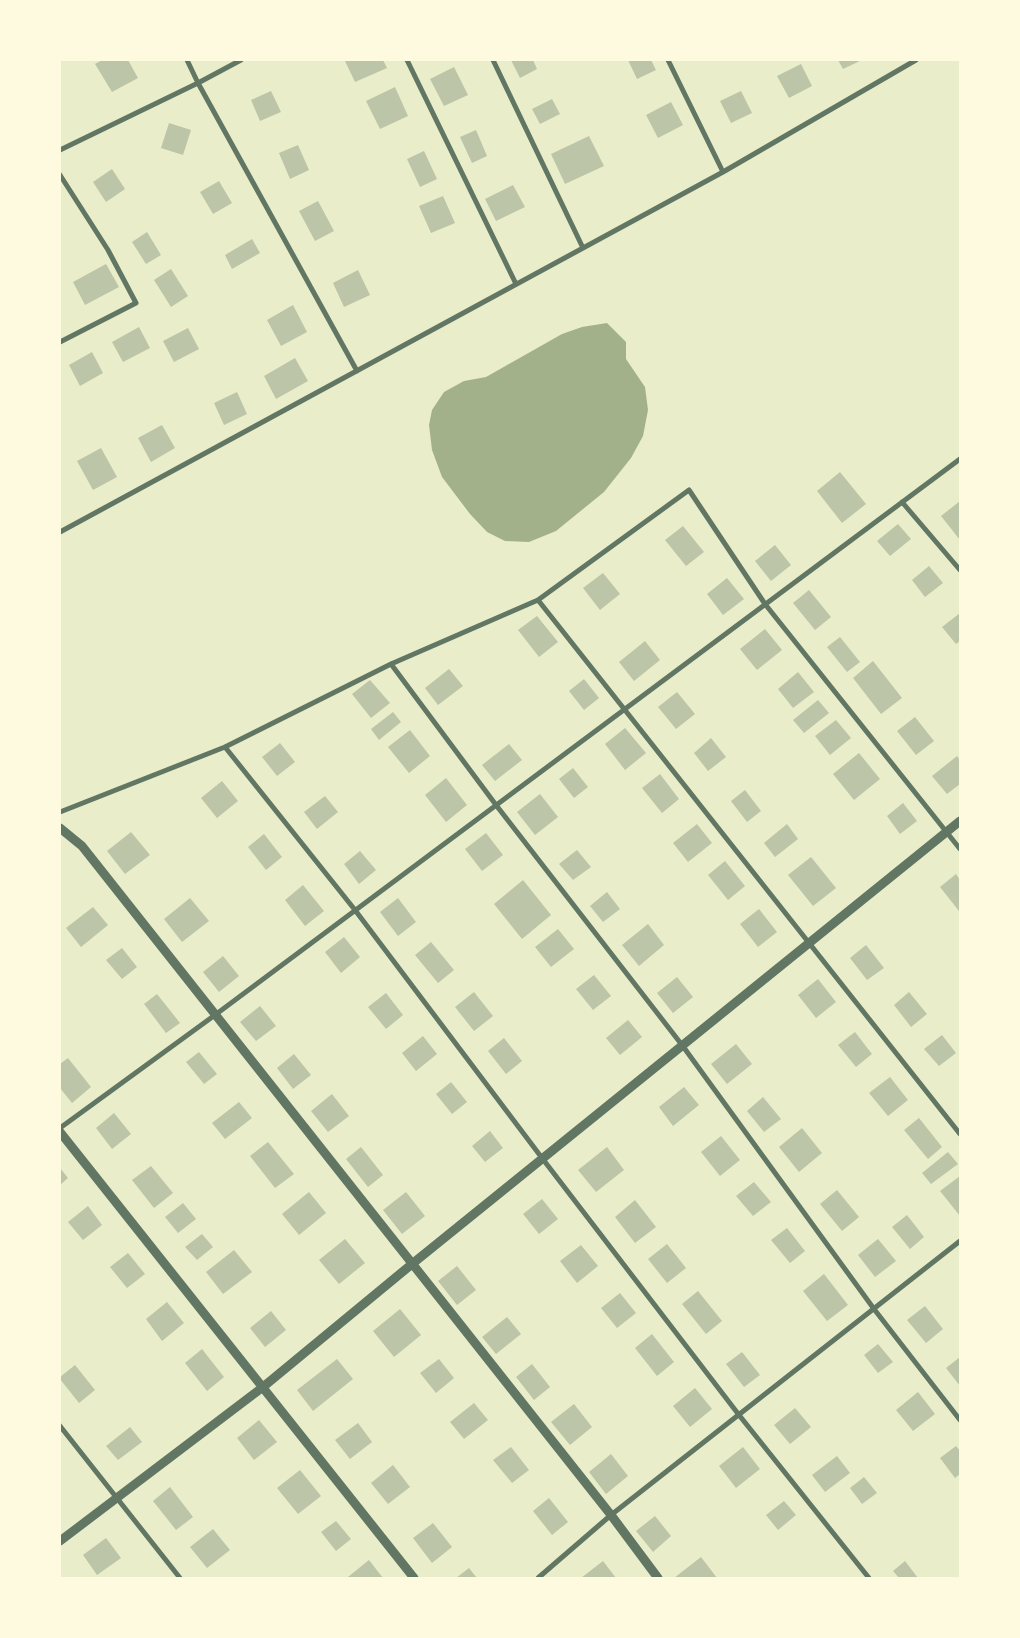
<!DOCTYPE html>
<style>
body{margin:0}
#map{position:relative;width:1020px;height:1638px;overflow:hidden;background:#e9edc9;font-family:"Libre Baskerville",serif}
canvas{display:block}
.frame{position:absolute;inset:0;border:61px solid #fefae0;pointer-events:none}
</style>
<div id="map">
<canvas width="1020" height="1638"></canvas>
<div class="frame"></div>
</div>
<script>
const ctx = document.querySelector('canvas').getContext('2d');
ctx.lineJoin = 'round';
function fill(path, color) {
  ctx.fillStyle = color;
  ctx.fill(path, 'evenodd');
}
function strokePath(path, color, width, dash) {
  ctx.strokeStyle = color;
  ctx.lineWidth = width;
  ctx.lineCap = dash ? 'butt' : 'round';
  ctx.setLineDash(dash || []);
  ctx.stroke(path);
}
const water = new Path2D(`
 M607 323 626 342V359L645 387 648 410 643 436 631 458 604 492 556 531 529 542 505 541 487 532 470 514 442 477 432 450 429 425 432 410 444 392 464 381 486 377 562 334 582 327Z`);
const building = new Path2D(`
 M102 60H128L138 78 112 92 95 64Z
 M348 60H383L387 68 355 82 345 61Z
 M511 60H533L537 69 520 78Z
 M628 60H651L656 70 637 79Z
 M838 60H862L843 69Z
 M801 64 812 86 789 98 777 76Z
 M454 67 468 95 444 106 430 79Z
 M395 87 408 116 380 129 366 101Z
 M271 91 281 112 260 121 251 100Z
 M741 91 752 113 731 123 720 101Z
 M552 99 560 114 540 124 532 109Z
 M671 102 683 125 658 138 646 115Z
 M169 123 191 130 183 155 161 148Z
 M476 130 487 156 472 163 460 137Z
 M589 136 604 166 565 184 551 154Z
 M298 145 309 170 290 179 279 153Z
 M424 151 437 179 420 187 407 159Z
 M112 169 125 189 106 202 93 182Z
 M219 181 232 203 213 214 200 192Z
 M513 185 525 207 496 221 485 199Z
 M443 196 455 223 431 233 419 206Z
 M318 201 334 231 315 241 299 211Z
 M147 232 161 255 146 264 132 242Z
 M252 239 260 253 232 269 225 255Z
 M106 264 119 287 85 305 73 282Z
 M171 269 188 296 171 307 154 280Z
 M358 270 370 295 344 307 333 283Z
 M293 305 307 332 281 346 267 320Z
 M139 327 150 348 123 362 112 342Z
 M188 328 199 349 174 362 163 341Z
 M92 352 103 373 80 386 69 365Z
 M295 358 308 381 276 399 264 376Z
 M237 392 247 414 224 425 214 403Z
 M162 425 175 448 151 462 138 438Z
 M101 448 117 477 93 490 77 461Z
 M840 472 866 504 842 523 817 491Z
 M960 501V540L941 516Z
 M898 524 911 539 890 556 877 541Z
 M683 526 704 552 686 566 665 540Z
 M775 545 791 565 771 581 755 561Z
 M929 566 943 583 925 597 912 580Z
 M603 573 620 594 600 610 583 588Z
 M727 578 744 599 723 615 707 594Z
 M809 590 831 617 815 630 793 603Z
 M960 613V641L956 644 942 627Z
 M537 616 558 642 539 657 518 630Z
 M765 629 782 650 757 670 740 649Z
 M840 637 860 662 847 672 827 647Z
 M645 641 660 660 634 681 619 662Z
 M873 661 902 698 881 714 853 678Z
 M449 669 463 686 438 705 425 688Z
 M798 672 814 692 793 708 778 689Z
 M584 679 599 698 584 710 569 691Z
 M370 680 390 703 371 718 352 694Z
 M677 692 695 714 676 729 658 707Z
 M818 700 829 713 804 733 793 720Z
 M393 712 401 722 379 740 371 729Z
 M915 717 934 741 916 755 897 731Z
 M836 720 851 738 830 755 815 736Z
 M625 728 646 753 625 770 605 744Z
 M410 730 430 756 409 773 388 747Z
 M711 738 726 757 708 771 694 753Z
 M280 743 295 762 277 776 262 757Z
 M509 744 522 760 495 781 482 765Z
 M859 753 880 779 854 800 833 774Z
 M957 756 960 760V784L947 794 932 776Z
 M573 768 588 787 574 798 559 779Z
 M660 774 679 799 662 813 642 788Z
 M446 778 467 805 446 822 425 795Z
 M222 781 238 801 217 818 201 798Z
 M745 790 761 811 747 822 731 801Z
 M540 794 558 817 535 835 517 812Z
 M325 796 338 812 317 829 304 812Z
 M903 803 917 821 900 834 887 816Z
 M697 824 712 843 688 862 673 843Z
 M787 824 798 839 775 857 764 843Z
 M131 832 150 855 125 874 107 851Z
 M486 833 503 855 482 871 465 849Z
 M264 834 282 857 266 870 248 847Z
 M577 850 591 867 573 880 559 864Z
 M360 851 376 870 359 884 344 864Z
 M811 857 836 888 813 906 788 875Z
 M725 861 745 886 728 900 708 875Z
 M956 874 960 880 959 911 940 887Z
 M523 880 551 915 522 939 494 904Z
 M303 885 324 911 305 926 285 900Z
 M607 892 620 909 603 922 590 906Z
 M190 898 209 921 182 942 164 919Z
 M398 898 416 922 398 936 380 912Z
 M93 907 108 925 81 947 66 928Z
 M759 909 777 932 758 947 740 924Z
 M648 924 664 945 639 966 622 945Z
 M558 929 574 949 551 967 535 947Z
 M344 937 360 957 341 973 325 952Z
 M431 942 454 970 438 983 415 955Z
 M866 945 884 968 867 980 850 958Z
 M122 948 137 967 122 979 106 960Z
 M223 956 239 976 219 992 203 972Z
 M594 975 611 996 593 1010 576 989Z
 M677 977 693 997 673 1013 657 993Z
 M818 979 836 1002 816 1018 798 995Z
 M474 992 493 1016 474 1031 455 1007Z
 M909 992 927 1014 911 1027 894 1005Z
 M386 993 403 1015 386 1029 368 1007Z
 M157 994 180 1023 166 1033 144 1004Z
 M260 1006 276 1026 256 1041 240 1022Z
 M628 1020 642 1037 620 1055 606 1038Z
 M855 1032 872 1054 856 1067 838 1045Z
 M942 1035 956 1053 939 1066 924 1049Z
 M423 1036 437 1054 416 1071 402 1053Z
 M504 1038 522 1061 506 1074 488 1051Z
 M736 1044 752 1064 727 1084 711 1064Z
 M199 1052 217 1074 204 1084 186 1062Z
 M294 1054 311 1075 293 1089 277 1068Z
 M68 1058 91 1087 72 1103 60 1088V1064Z
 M890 1077 908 1100 888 1116 869 1093Z
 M451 1082 467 1102 452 1114 436 1094Z
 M684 1087 699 1105 673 1126 659 1107Z
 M332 1094 349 1116 328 1132 311 1111Z
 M763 1097 781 1119 764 1132 747 1111Z
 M239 1102 252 1118 225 1139 212 1123Z
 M114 1113 131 1134 112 1149 96 1128Z
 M919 1118 942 1147 928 1159 904 1130Z
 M802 1128 822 1153 799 1172 779 1147Z
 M490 1131 503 1148 485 1162 472 1146Z
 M721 1136 740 1160 720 1176 701 1152Z
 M268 1142 294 1174 275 1188 250 1156Z
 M361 1147 383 1175 368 1187 346 1159Z
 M607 1147 624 1170 596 1192 578 1170Z
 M948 1152 958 1164 931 1184 922 1173Z
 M151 1166 173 1193 154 1208 132 1180Z
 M60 1168 68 1178 60 1185Z
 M960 1176V1216L940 1191Z
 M754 1182 771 1202 753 1216 736 1196Z
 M837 1190 859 1217 842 1231 820 1204Z
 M309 1192 326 1213 299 1235 282 1214Z
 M406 1192 425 1216 402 1234 383 1210Z
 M542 1199 558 1219 539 1234 523 1214Z
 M635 1200 656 1227 635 1243 615 1217Z
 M183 1203 196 1219 178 1233 165 1217Z
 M88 1206 102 1225 83 1240 68 1222Z
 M907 1215 924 1237 910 1249 892 1227Z
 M787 1228 805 1251 790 1263 771 1240Z
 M202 1234 213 1247 197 1260 185 1247Z
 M345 1239 365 1263 339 1284 319 1260Z
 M878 1239 896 1261 875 1277 858 1255Z
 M667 1244 686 1268 667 1283 648 1259Z
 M581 1245 598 1266 577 1283 560 1261Z
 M234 1250 252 1272 223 1294 206 1272Z
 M128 1253 145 1274 127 1288 110 1267Z
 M457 1266 476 1290 457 1305 438 1281Z
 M824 1274 848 1305 827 1321 803 1291Z
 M698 1291 722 1321 706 1334 682 1304Z
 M620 1293 636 1313 617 1328 601 1308Z
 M167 1302 184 1323 162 1341 146 1319Z
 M925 1306 943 1329 926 1343 907 1320Z
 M400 1309 421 1335 394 1357 373 1331Z
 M271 1311 286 1330 265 1347 250 1328Z
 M507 1317 521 1334 496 1354 482 1337Z
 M652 1334 674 1362 657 1376 635 1348Z
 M878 1344 893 1362 878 1373 864 1355Z
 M202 1349 224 1377 207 1391 185 1363Z
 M742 1352 760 1375 744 1387 726 1364Z
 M960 1357V1386L946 1368Z
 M337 1359 353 1379 313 1411 297 1390Z
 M439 1359 454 1378 436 1393 420 1373Z
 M532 1364 550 1387 534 1400 516 1377Z
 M75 1365 95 1390 79 1403 60 1379V1377Z
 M695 1388 712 1409 690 1427 673 1406Z
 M918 1392 935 1414 913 1431 896 1410Z
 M474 1403 488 1420 464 1439 450 1422Z
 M574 1404 592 1427 570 1445 551 1422Z
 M795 1408 811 1427 790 1444 774 1425Z
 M259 1420 277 1442 254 1460 237 1438Z
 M358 1423 372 1442 350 1459 335 1440Z
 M130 1427 142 1442 118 1460 106 1446Z
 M956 1446 960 1451V1474L955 1478 940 1458Z
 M511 1447 529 1470 512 1483 493 1460Z
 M743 1447 760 1469 736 1488 719 1466Z
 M611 1454 628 1476 606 1494 589 1472Z
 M837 1456 850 1473 825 1492 812 1475Z
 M393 1465 410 1487 388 1504 371 1483Z
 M300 1470 321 1496 298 1514 277 1488Z
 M864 1477 877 1493 862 1504 850 1488Z
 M170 1487 193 1517 176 1530 153 1501Z
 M549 1498 568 1522 552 1535 533 1511Z
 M784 1501 796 1515 778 1530 766 1515Z
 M655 1516 671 1536 653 1552 636 1531Z
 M336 1521 351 1539 336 1551 321 1532Z
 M433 1523 452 1547 432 1563 413 1538Z
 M213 1529 230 1550 207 1568 190 1547Z
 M106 1538 121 1558 97 1575 83 1555Z
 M701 1557 717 1578H674Z
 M369 1560 383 1578H349L348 1577Z
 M603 1561 616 1578H581Z
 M905 1561 918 1578H899L893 1571Z
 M469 1568 477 1578H456Z`);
const minor = new Path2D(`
 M187 60 198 83 357 371
 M407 60 516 284
 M493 60 583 248
 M668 60 723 172
 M60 150 198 83 241 60
 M60 175 108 250 136 303 60 342
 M902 502 960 570
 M60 532 723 172 916 60
 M538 600 960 1134
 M391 664 496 805 682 1045 874 1309 960 1420
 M225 747 355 910 542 1158 739 1415 869 1578
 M60 812 225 747 391 664 538 600 689 490 765 604 960 849
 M60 1128 215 1015 960 459
 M60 1426 180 1578
 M538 1578 611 1515 960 1241`);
const tertiary = new Path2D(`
 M60 828 82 846 611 1515 658 1578
 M60 1132 414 1578
 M60 1541 263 1387 412 1264 960 821`);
fill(water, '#a3b18a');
fill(building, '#bcc5a7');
strokePath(minor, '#617663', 5);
strokePath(tertiary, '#617663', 9);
</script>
